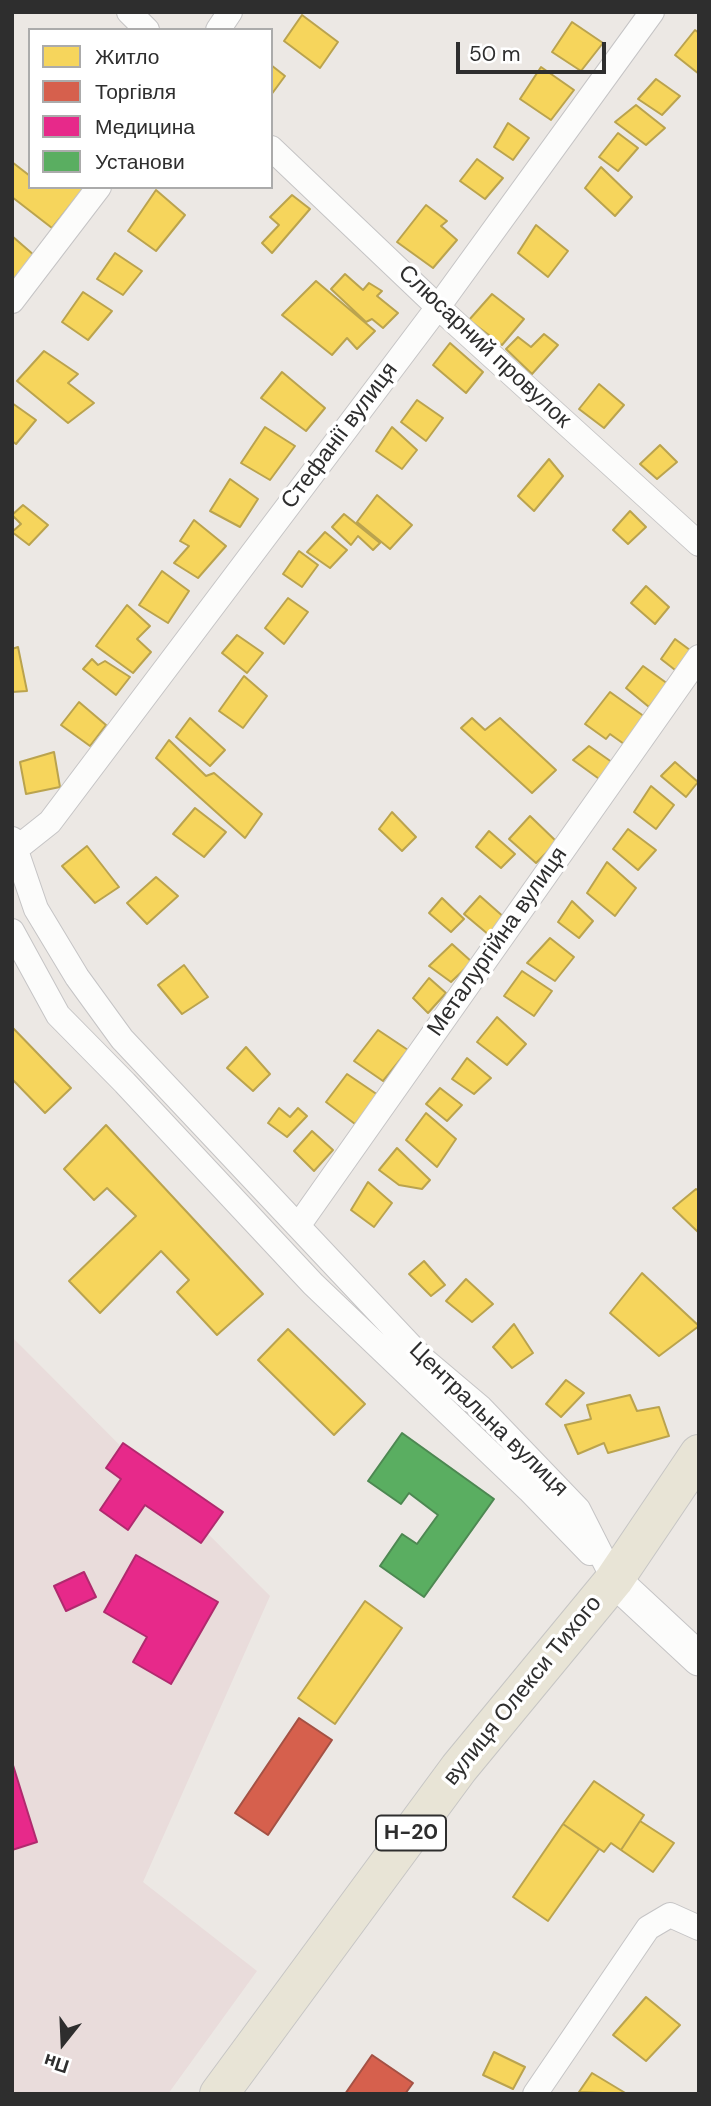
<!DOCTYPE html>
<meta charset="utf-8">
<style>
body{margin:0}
#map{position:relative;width:711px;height:2106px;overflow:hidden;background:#ece8e4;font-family:"DM Sans",sans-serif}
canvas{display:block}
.frame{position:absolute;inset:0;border:14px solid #2e2e2e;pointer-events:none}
.legend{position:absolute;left:28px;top:28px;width:245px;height:161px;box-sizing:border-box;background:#fff;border:2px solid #ababab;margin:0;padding:9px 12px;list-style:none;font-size:21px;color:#2e2e2e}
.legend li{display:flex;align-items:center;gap:14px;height:35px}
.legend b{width:35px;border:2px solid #ababab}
.north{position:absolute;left:28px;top:2008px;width:70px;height:70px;-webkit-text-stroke:5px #fff;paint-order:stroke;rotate:198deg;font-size:19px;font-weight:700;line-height:28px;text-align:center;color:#2e2e2e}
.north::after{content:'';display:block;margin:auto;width:24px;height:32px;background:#2e2e2e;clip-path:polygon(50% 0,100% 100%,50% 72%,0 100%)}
.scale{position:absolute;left:456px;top:42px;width:150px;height:32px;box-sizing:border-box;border:4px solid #2e2e2e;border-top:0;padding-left:9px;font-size:21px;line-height:24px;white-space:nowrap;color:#2e2e2e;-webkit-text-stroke:5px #fff;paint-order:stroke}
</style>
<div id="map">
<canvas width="711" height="2106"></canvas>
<div class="frame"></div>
<ul class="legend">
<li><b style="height:19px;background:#f6d55c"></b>Житло</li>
<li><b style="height:19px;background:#d6604d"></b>Торгівля</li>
<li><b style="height:19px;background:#e7298a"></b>Медицина</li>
<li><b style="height:19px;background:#5aae61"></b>Установи</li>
</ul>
<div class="north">Пн</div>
<div class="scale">50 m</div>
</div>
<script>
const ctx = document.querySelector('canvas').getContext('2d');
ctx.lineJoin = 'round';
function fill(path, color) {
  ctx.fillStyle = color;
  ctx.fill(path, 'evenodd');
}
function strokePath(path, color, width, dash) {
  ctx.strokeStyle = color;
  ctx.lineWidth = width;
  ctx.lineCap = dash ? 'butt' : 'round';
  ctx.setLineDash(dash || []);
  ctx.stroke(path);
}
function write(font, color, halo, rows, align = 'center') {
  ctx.font = font + ' "DM Sans",sans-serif';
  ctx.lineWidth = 7;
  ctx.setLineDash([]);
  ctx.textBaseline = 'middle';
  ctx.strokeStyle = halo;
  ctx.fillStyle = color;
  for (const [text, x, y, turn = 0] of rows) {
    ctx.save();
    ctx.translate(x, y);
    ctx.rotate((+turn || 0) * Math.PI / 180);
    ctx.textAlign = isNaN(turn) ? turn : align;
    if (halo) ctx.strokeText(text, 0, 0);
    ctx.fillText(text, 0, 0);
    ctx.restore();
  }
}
const medical = new Path2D(`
 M12 1337 270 1596 143 1882 257 1971 168 2094H12Z`);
const homes = new Path2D(`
 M302 15 338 42 320 68 284 41Z
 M572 22 603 43 581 71 552 52Z
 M695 30 699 33V74L675 55Z
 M271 65 285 76 271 95Z
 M541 67 574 90 551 120 520 99Z
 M656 79 680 96 662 115 638 99Z
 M636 105 665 128 646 145 615 122Z
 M508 123 529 138 513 160 494 147Z
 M618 133 638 148 618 171 599 157Z
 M477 159 503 178 485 199 460 181Z
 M12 162 30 176V187H85L52 228 12 197Z
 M601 167 632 197 615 216 585 188Z
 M156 190 185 215 156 251 128 231Z
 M292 195 310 209 272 253 262 243 279 225 270 217Z
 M426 205 447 221 441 226 457 240 433 268 397 242Z
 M536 225 568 251 548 277 518 253Z
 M12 236 35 256 15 280 12 278Z
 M115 253 142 271 123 295 97 279Z
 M345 274 363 290 369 283 382 291 377 296 398 313 383 328 372 319 366 322 331 289Z
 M316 281 375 331 357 349 347 338 332 355 282 315Z
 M83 292 112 311 88 340 62 322Z
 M492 294 524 319 502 345 469 320Z
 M544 334 558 345 532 374 506 349 518 337 531 347Z
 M450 343 483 372 466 393 433 365Z
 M44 351 78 374 68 383 94 403 68 423 17 381Z
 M282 372 325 408 306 431 261 398Z
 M599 384 624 405 604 428 579 409Z
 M417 400 443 418 426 441 401 422Z
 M12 403 36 420 16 444 12 441Z
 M265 427 295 446 270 480 241 463Z
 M392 427 417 450 402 469 376 451Z
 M660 445 677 462 657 479 640 464Z
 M549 459 563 476 534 511 518 496Z
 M230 479 258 499 240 527 210 511Z
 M377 495 412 525 390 549 357 522Z
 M23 505 48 525 29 545 12 532 21 524 12 515Z
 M630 511 646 527 628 544 613 530Z
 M344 514 380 543 373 550 358 536 351 545 332 527Z
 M194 520 226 546 198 578 174 563 189 546 180 541Z
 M325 532 347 550 330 568 307 552Z
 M299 551 318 565 302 587 283 574Z
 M162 571 189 591 168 623 139 605Z
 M646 586 669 607 655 624 631 603Z
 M288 598 308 612 284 644 265 628Z
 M127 605 150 626 137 639 151 652 133 673 96 646Z
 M237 635 263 653 247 673 222 653Z
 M675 639 694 653 679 673 661 659Z
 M18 647 27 691 12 692V649Z
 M92 659 98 665 105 661 130 677 116 695 83 669Z
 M643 666 668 684 649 707 626 688Z
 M244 676 267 696 243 728 219 711Z
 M610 692 645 717 624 744 610 734 606 739 585 724Z
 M79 702 106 725 90 746 61 725Z
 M190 718 225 750 210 766 176 737Z
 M472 718 485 730 500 718 556 770 532 793 461 728Z
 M169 740 206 776 214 773 262 814 245 838 156 758Z
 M589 746 616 765 602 781 573 760Z
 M54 752 60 787 26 794 20 762Z
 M675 762 698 782 686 797 661 776Z
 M651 786 674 805 656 829 634 812Z
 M195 808 226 832 204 857 173 834Z
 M392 812 416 837 402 851 379 829Z
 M530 816 557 842 536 863 509 839Z
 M628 829 656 850 638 870 613 849Z
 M489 831 515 854 501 868 476 847Z
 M87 846 119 887 95 903 62 866Z
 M607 862 636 888 615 916 587 893Z
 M156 877 178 896 147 924 127 903Z
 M480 896 506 919 489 935 464 914Z
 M442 898 464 919 451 932 429 913Z
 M572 901 593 921 579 938 558 922Z
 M550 938 574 957 555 981 527 963Z
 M452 944 472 962 451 982 429 966Z
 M184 965 208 997 182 1014 158 985Z
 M522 971 552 991 534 1016 504 996Z
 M429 978 446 993 428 1013 413 998Z
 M497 1017 526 1044 507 1065 477 1042Z
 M12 1027 71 1088 45 1113 12 1079Z
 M378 1030 408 1050 383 1081 354 1061Z
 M246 1047 270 1074 253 1091 227 1068Z
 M467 1058 491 1078 474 1094 452 1079Z
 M347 1074 378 1095 355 1124 326 1102Z
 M440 1088 462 1105 447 1121 426 1104Z
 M279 1108 290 1117 298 1108 307 1116 287 1137 268 1123Z
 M426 1113 456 1139 437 1167 406 1140Z
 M106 1125 263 1294 217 1335 177 1292 189 1280 161 1251 100 1313 69 1281 136 1216 107 1188 94 1200 64 1169Z
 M312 1131 333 1150 314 1171 294 1151Z
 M397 1148 430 1180 422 1189 399 1185 379 1170Z
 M368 1182 392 1203 374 1227 351 1210Z
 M696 1189 699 1191V1233L673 1208Z
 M424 1261 445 1285 431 1296 409 1274Z
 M642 1273 699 1326 659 1356 610 1313Z
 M466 1279 493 1304 472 1322 446 1301Z
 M514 1324 533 1353 512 1368 493 1347Z
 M288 1329 365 1404 334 1435 258 1360Z
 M566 1380 584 1393 561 1417 546 1404Z
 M630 1395 637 1411 659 1407 669 1436 608 1453 604 1443 578 1454 565 1425 591 1419 587 1405Z
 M365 1601 402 1628 335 1724 298 1698Z
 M594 1781 644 1815 621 1850 611 1843 604 1852 563 1824Z
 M640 1821 674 1843 653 1872 621 1850Z
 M563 1824 599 1849 548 1921 513 1897Z
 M646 1997 680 2025 646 2061 613 2035Z
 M494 2052 525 2067 513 2089 483 2075Z
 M592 2073 627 2094 579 2092Z`);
const shops = new Path2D(`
 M299 1718 332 1740 268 1835 235 1813Z
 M372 2055 413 2083 405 2094H345Z`);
const health = new Path2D(`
 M123 1443 223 1512 201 1543 145 1505 128 1530 100 1510 121 1479 106 1468Z
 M136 1555 218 1602 171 1684 133 1662 147 1637 104 1612Z
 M84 1572 96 1597 66 1611 54 1586Z
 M12 1762 37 1842 12 1850Z`);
const public = new Path2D(`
 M402 1433 494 1499 424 1597 380 1566 402 1534 417 1544 438 1515 409 1493 401 1504 368 1481Z`);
const minor = new Path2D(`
 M129 12 147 30
 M218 30 230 12
 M271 148 438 307 699 544
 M12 301 99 187
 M12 839 36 909 77 977 122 1039 423 1359 481 1408 578 1509 614 1580
 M12 856 16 849 50 822 438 307 652 12
 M12 931 58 1015 125 1083 313 1284 529 1490 590 1553
 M298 1226 699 657
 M535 2094 648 1928 670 1915 699 1928`);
const secondary = new Path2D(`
 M614 1580 699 1659`);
const primary = new Path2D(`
 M219 2094 459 1768 614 1580 699 1454`);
const shields = [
 [411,1833,70]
];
const shieldNames = [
 ["Н-20",411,1833]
];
const streetNames = [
 ["Слюсарний провулок",484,347,43],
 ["Стефанії вулиця",340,436,-53],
 ["Металургійна вулиця",498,942,-55],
 ["Центральна вулиця",488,1420,44],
 ["вулиця Олекси Тихого",523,1691,-51]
];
fill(medical, '#e9dcdb');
fill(homes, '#f6d55c');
strokePath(homes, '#baa34e', 2);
fill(shops, '#d6604d');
strokePath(shops, '#a45144', 2);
fill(health, '#e7298a');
strokePath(health, '#b02a6e', 2);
fill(public, '#5aae61');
strokePath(public, '#4d8852', 2);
strokePath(minor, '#c5c4c5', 26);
strokePath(secondary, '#c5c4c5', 35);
strokePath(primary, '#c6c5c4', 40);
strokePath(minor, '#fcfcfb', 24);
strokePath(secondary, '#fcfcfb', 33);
strokePath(primary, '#e8e4d6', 38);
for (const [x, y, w] of shields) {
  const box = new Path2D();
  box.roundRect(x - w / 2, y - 17.5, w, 35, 5);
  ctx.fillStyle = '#fff';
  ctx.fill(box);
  strokePath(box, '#2e2e2e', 2);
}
write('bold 21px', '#2e2e2e', null, shieldNames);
write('23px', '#2e2e2e', '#fff', streetNames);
</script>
